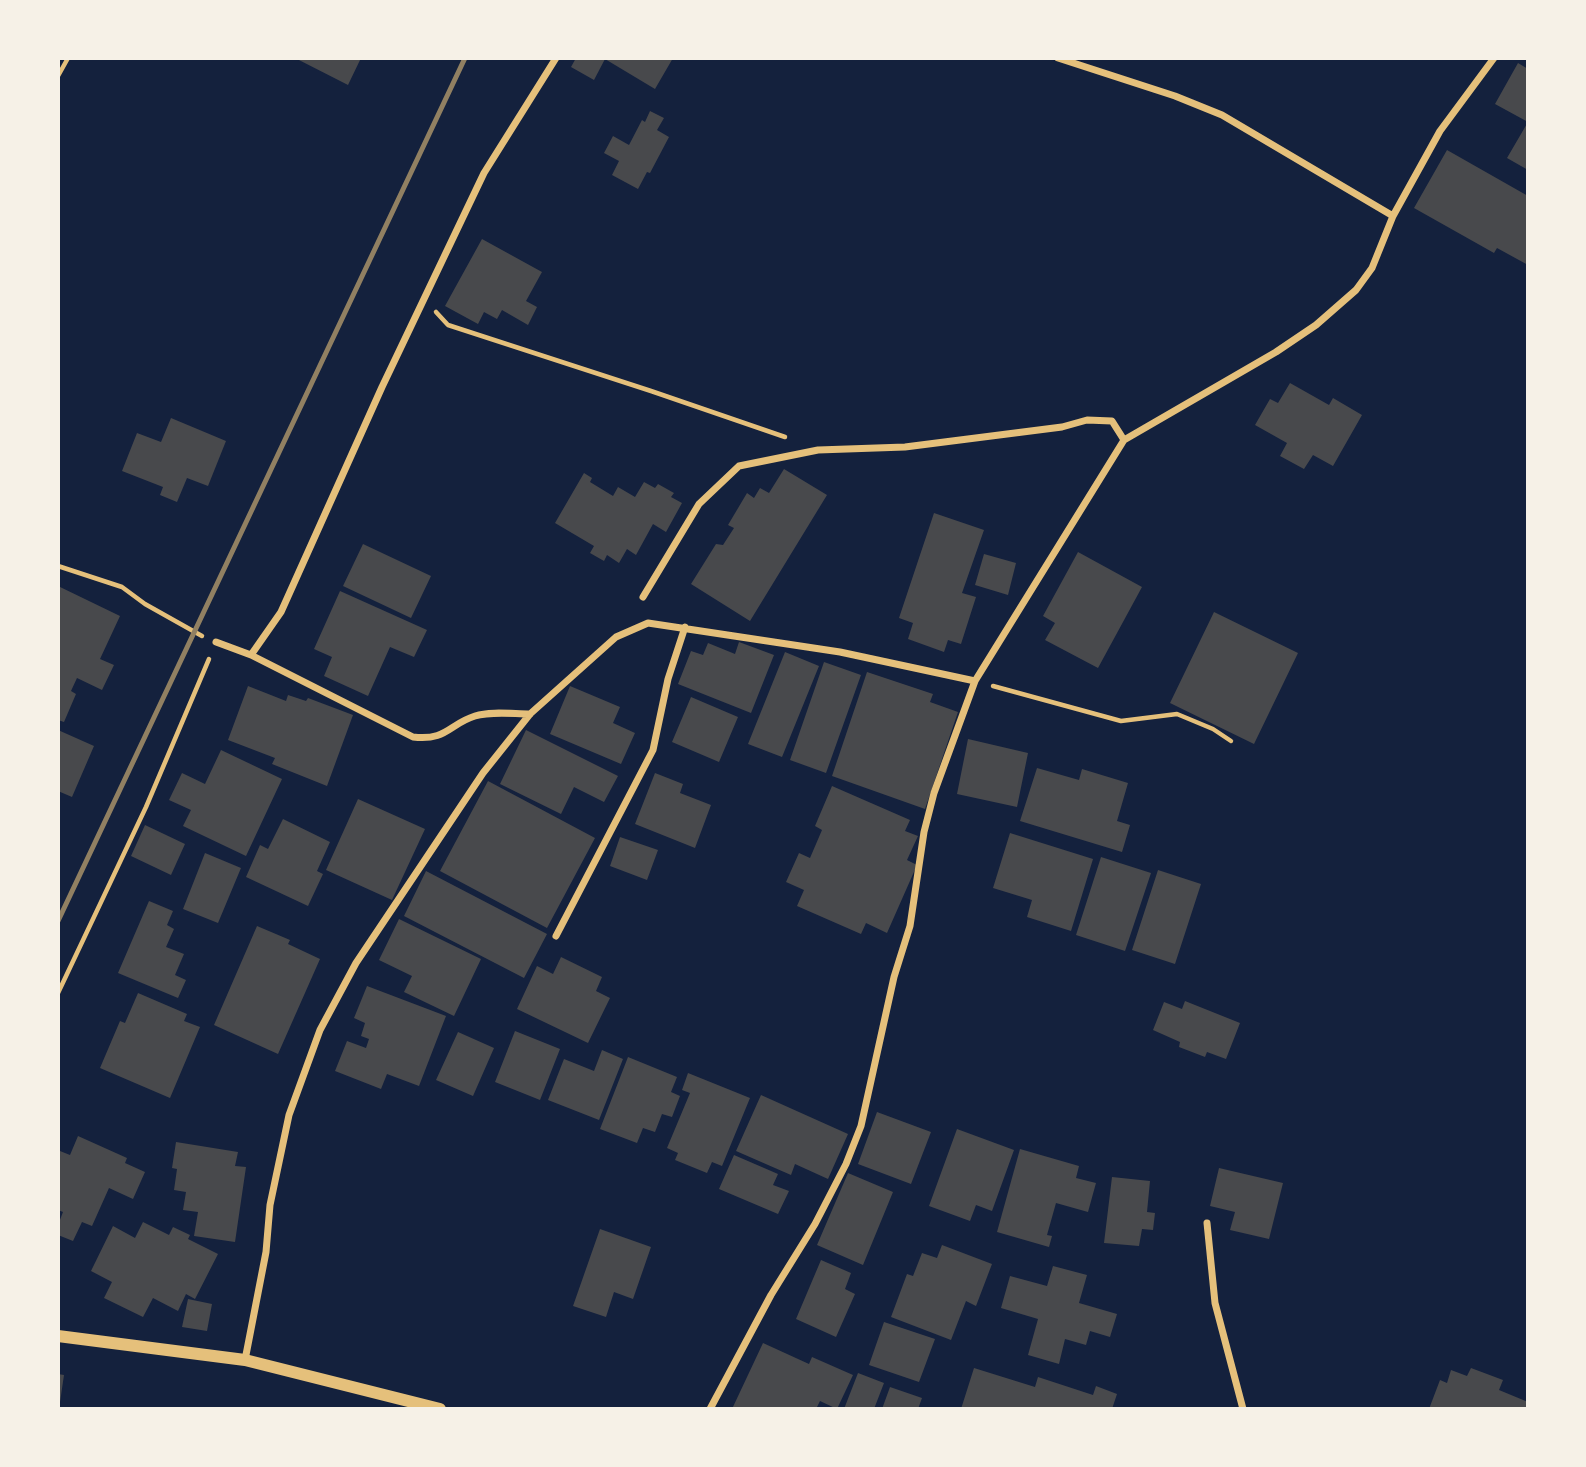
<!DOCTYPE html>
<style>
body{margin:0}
#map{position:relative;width:1586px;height:1467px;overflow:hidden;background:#14213d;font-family:"Times New Roman",serif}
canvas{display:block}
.frame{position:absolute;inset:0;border:60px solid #f6f1e7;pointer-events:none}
</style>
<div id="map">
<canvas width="1586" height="1467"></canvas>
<div class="frame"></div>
</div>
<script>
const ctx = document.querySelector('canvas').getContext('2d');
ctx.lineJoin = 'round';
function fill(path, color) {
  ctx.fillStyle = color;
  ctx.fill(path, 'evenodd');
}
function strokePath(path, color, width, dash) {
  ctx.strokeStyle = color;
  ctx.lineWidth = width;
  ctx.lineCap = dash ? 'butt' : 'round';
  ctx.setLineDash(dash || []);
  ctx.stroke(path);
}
const building = new Path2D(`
 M295 58H361L348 85Z
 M576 58H673L655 89 605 59 594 80 571 67Z
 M1518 63 1528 69V170L1507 158 1528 122 1495 104Z
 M650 111 664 118 657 130 669 137 650 173 647 172 638 189 612 175 619 161 604 153 613 136 629 145 642 120 645 122Z
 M1447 150 1528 196V265L1497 248 1494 253 1414 208Z
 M482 239 542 272 526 301 537 307 528 325 502 310 497 319 484 312 478 324 445 306Z
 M1290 383 1329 405 1333 398 1362 415 1333 466 1313 455 1304 469 1280 456 1287 443 1255 425 1270 399 1278 403Z
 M171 418 226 441 208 486 187 478 177 502 160 495 163 487 122 471 137 433 161 442Z
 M784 469 827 495 750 621 691 584 716 544 723 545 734 528 728 525 747 493 754 498 760 488 769 493Z
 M584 473 592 478 590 482 613 496 618 487 635 497 644 482 655 488 658 484 674 493 671 497 682 503 666 532 653 524 636 555 627 549 619 563 607 555 604 561 590 553 594 546 555 523Z
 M934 513 984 530 962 593 976 597 961 644 948 640 944 652 908 639 913 623 899 618Z
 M363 544 431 576 411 618 343 586Z
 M1078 552 1142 587 1098 668 1045 640 1055 623 1043 616Z
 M984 554 1016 563 1008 595 975 585Z
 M58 586 120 616 100 659 114 665 102 690 77 678 71 691 76 694 64 722 58 720Z
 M340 591 427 630 414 657 390 647 368 696 324 676 332 657 314 649Z
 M1214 612 1298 653 1254 744 1170 703Z
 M739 642 774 655 751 713 678 684 691 651 703 655 708 643 735 654Z
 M785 652 819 666 782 757 748 744Z
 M824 662 861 675 826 773 790 760Z
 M867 672 933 694 930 702 958 712 925 809 832 776Z
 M248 686 286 701 288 695 306 701 308 698 353 715 327 786 272 764 275 758 228 740Z
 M570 686 620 707 613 723 635 733 621 764 550 734Z
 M691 697 738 717 719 762 672 742Z
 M58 730 94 746 72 797 58 791Z
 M526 730 618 776 604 802 574 787 561 814 500 784Z
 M968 739 1028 753 1017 807 957 794Z
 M221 750 282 779 246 856 183 826 191 810 169 800 182 773 205 784Z
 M1037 768 1079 780 1082 769 1128 783 1117 821 1130 825 1122 852 1020 821Z
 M655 773 683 784 680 793 711 805 695 848 635 824Z
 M488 781 595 838 547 928 440 871Z
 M832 786 910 820 905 831 918 836 907 860 917 865 887 933 866 923 861 934 797 906 804 890 786 882 799 853 810 858 822 830 815 826Z
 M358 799 425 829 392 900 326 870Z
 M283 819 330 842 317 871 323 874 308 906 246 877 260 845 268 849Z
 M145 825 185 844 171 875 131 856Z
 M1010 833 1093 859 1071 931 1027 917 1032 900 993 888Z
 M620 837 658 850 647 880 610 866Z
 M205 853 241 868 218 923 183 909Z
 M1101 857 1151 873 1125 951 1076 935Z
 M1158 870 1201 884 1175 964 1132 950Z
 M426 871 547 934 524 978 404 916Z
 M149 901 173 911 167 925 174 929 166 947 184 954 175 975 186 980 178 998 118 973Z
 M399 919 481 959 454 1016 404 992 412 976 379 960Z
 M257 926 290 940 288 944 320 959 278 1054 214 1025Z
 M561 957 602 977 596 991 610 998 588 1043 517 1009 537 966 553 974Z
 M367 986 446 1016 419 1086 387 1074 381 1089 335 1071 347 1041 366 1048 369 1039 361 1036 365 1023 354 1018Z
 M138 993 187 1014 184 1021 200 1027 170 1098 100 1068 120 1021 125 1023Z
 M1185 1001 1240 1023 1226 1059 1207 1052 1205 1057 1179 1047 1180 1042 1153 1030 1164 1002 1182 1009Z
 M515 1031 560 1049 540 1100 495 1082Z
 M458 1032 494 1048 473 1096 436 1080Z
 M602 1050 623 1059 599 1120 548 1100 564 1059 594 1071Z
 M628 1057 677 1077 671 1092 680 1096 672 1117 662 1114 655 1132 643 1128 637 1143 600 1129Z
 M688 1073 750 1098 722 1166 712 1162 707 1173 675 1160 678 1153 667 1148 690 1093 682 1090Z
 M761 1095 848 1134 828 1179 795 1164 791 1175 736 1151Z
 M877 1112 931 1132 911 1184 858 1164Z
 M957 1129 1014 1150 992 1211 976 1205 970 1221 929 1206Z
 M78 1136 127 1158 125 1163 145 1172 133 1199 109 1188 92 1226 82 1222 73 1241 58 1235V1225L63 1212 58 1210V1156L60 1151 70 1155Z
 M176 1142 238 1152 235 1166 246 1167 235 1242 194 1236 198 1212 183 1210 186 1192 174 1190 177 1169 172 1168Z
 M1020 1149 1079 1166 1076 1178 1096 1183 1088 1212 1056 1203 1047 1235 1052 1236 1049 1247 997 1232Z
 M734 1155 778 1174 773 1185 789 1191 778 1214 719 1189Z
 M1219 1168 1283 1183 1269 1239 1230 1230 1235 1212 1210 1206Z
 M848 1173 893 1192 863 1265 817 1245Z
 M1112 1177 1150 1181 1147 1212 1155 1213 1153 1230 1142 1229 1139 1246 1104 1243Z
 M143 1222 169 1235 173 1227 190 1235 188 1239 218 1254 195 1299 186 1294 178 1311 153 1298 143 1317 104 1298 112 1282 91 1271 113 1226 135 1238Z
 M600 1229 651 1247 633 1299 614 1292 606 1317 573 1306Z
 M942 1245 992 1264 976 1306 966 1301 951 1340 891 1317 907 1274 913 1276 922 1253 937 1258Z
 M821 1260 851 1273 845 1289 855 1294 836 1337 796 1319Z
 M1053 1266 1087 1275 1079 1303 1117 1314 1110 1337 1090 1331 1086 1345 1065 1339 1059 1364 1028 1355 1038 1319 1001 1308 1010 1276 1047 1286Z
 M188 1299 212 1304 207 1331 182 1327Z
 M884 1322 935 1339 919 1382 869 1365Z
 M763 1343 809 1364 812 1357 853 1375 837 1409 820 1401 816 1409H732Z
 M974 1368 1035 1387 1038 1377 1093 1395 1096 1386 1117 1394 1112 1409H961Z
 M1471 1368 1503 1380 1499 1390 1528 1402V1409H1429L1440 1380 1447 1383 1451 1370 1467 1376Z
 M858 1373 884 1383 874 1409H844Z
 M58 1374 64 1375 59 1409H58Z
 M890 1387 922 1398 918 1409H882Z`);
const path = new Path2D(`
 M58 76 68 58
 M436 312 448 325 651 391 785 437
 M58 566 122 587 145 604 202 636
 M993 686 1121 721 1177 714 1213 729 1231 741
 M58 993 146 807 209 659`);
const minor = new Path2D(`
 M1058 58 1175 96 1222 115 1393 216
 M643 597 699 504 739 466 818 450 905 447 1062 427 1087 420 1112 421 1124 440
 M216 642 251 655 413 737C447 741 449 724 475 716 491 711 513 714 530 714
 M251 655 281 612 382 387 484 173 556 58
 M556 936 653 750 668 679 685 627
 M1207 1223 1215 1303 1243 1409
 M245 1360 266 1252 270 1205 289 1115 320 1030 356 963 483 773 530 714 616 637 648 623 840 652 975 681
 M710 1409 771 1295 815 1224 846 1164 861 1126 894 977 910 926 924 832 934 793 975 681 1124 440 1276 352 1316 325 1356 290 1372 268 1393 216 1440 131 1494 58`);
const tertiary = new Path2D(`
 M58 1336 245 1360 440 1409`);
const rail = new Path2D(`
 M58 921 465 58`);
fill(building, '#48494c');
strokePath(path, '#e5c07b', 4.5);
strokePath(minor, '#e5c07b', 7);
strokePath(tertiary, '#e5c07b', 12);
strokePath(rail, '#918062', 5);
</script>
